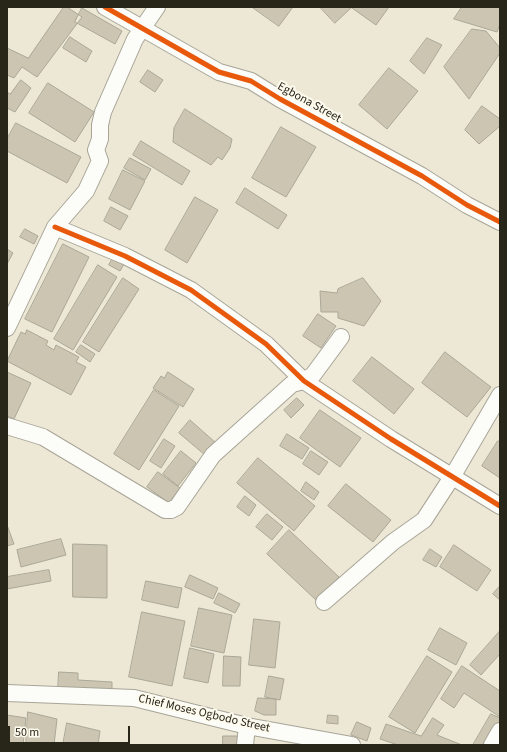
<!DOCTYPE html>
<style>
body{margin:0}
#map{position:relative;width:507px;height:752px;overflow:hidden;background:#ede8d6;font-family:"Source Sans 3",sans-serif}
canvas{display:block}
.frame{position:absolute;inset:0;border:8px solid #282519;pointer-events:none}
.scale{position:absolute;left:8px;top:726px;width:122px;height:18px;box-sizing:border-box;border:2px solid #282519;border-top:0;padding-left:5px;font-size:12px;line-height:14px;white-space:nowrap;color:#282519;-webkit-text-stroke:3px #fefbee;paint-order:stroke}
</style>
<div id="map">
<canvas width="507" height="752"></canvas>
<div class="frame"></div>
<div class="scale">50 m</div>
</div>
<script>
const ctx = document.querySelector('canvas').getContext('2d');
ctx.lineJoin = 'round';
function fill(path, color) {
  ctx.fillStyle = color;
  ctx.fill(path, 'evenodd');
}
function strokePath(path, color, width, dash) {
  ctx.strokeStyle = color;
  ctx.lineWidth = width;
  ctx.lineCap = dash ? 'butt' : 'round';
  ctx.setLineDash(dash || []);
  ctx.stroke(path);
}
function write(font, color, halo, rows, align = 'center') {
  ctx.font = font + ' "Source Sans 3",sans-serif';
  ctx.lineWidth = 4;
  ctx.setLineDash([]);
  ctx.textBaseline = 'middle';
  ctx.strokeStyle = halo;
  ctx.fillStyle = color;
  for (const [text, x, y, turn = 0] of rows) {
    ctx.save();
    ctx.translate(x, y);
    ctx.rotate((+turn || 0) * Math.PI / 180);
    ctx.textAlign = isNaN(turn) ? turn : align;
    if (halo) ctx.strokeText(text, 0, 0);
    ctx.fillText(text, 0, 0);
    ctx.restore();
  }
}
const building = new Path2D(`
 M64 7H67L82 17 37 77 22 67 14 78 7 75V48L28 58Z
 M252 7H293L279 26Z
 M320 7H352L335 23Z
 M353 7H389L376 25 352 8Z
 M462 7H500V24L497 32 454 19Z
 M82 8 122 31 115 44 75 22Z
 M472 29 486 31 500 48V53L469 99 444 67Z
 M70 37 92 51 86 62 63 48Z
 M427 38 442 45 424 74 410 61Z
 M389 68 418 91 387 129 359 105Z
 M148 70 163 80 155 92 140 82Z
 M21 80 31 88 15 112 7 108V92L10 94Z
 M48 83 94 112 75 142 29 113Z
 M482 106 500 119V126L479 144 465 130Z
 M185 109 232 139 230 148 222 160 218 157 211 165 173 142 174 128Z
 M16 123 81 157 67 183 7 151V139Z
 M281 127 316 147 286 197 252 178Z
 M141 141 190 171 182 185 133 155Z
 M130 158 151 169 145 180 124 168Z
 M123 170 145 181 130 210 109 199Z
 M245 188 287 215 278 229 236 203Z
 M195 197 218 210 187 263 165 250Z
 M111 207 128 216 120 230 104 221Z
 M25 229 38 236 34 244 20 237Z
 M63 244 89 257 52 332 25 319Z
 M7 249 13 253 7 264Z
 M113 258 124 264 120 271 109 265Z
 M98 265 117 277 73 350 54 339Z
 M123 278 139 289 99 352 83 342Z
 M363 278 381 301 364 326 338 318V312H321L320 291 337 293 338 289Z
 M318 314 336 326 321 348 303 336Z
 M27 330 48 341 46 345 54 350 56 345 79 357 76 362 86 367 71 395 7 361 21 332 25 334Z
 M81 345 95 354 90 362 76 352Z
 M445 352 491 387 467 417 422 383Z
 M372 357 414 389 394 414 353 381Z
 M7 372 31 383 14 419 7 416Z
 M168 372 194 389 183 407 153 388 161 376 164 378Z
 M154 390 179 406 139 470 114 454Z
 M297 398 304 405 291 418 284 410Z
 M320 410 361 438 340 467 300 438Z
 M190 420 216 443 205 455 179 433Z
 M287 434 309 448 302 459 280 446Z
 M164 439 175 446 161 468 150 461Z
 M498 441 500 442V478L482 466Z
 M181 451 196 463 178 486 163 474Z
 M311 451 328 462 319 475 303 464Z
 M258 458 315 506 294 531 237 483Z
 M158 472 180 488 169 503 147 487Z
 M306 482 319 492 314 500 301 491Z
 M346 484 391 520 373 542 328 506Z
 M245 496 256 505 249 516 237 507Z
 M267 514 283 527 272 540 256 527Z
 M7 525 14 544 7 546Z
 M289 530 339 577 317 601 267 554Z
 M61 539 66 555 21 567 17 550Z
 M73 544 107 545V598L73 597Z
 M454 545 491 570 477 591 440 567Z
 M430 549 442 557 436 567 423 560Z
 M49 570 51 581 7 589V577Z
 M190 575 218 588 213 599 185 587Z
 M146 581 182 588 178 608 142 600Z
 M500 586V600L493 594Z
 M219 593 240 604 235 613 214 603Z
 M199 608 232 615 224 653 191 646Z
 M142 612 185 621 172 686 129 677Z
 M254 619 280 622 275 668 249 665Z
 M440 628 467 643 456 665 428 650Z
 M500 631V654L481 675 470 665Z
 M190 648 214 654 208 683 184 678Z
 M224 656 241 657 240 686H223Z
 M427 656 452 672 415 733 389 717Z
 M462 666 500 691V717L464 693 454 708 441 699Z
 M59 672 78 673V680L112 682V693L58 690Z
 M269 676 284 679 280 700 265 697Z
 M258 698 276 699V715H264L255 711Z
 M28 712 57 719 54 745H26Z
 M491 714 500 718V728L491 745H473Z
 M7 715 26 718 23 745H7Z
 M328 715 338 716V724L327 723Z
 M433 718 444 725 437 735 462 745H398L380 739 386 724 421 736Z
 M357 722 371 728 367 741 351 735Z
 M67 723 100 731 98 745H63Z
 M223 736H242V745H223Z`);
const street = new Path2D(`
 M105 7 219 72 251 81 280 99 422 176 467 205 500 222
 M55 227 125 256 191 290 266 344 304 381 391 439 500 506
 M7 328 55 227 86 191 100 161 96 150 100 139V125L103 112 135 39 157 7
 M7 426 43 437 165 510H171L177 507 213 455 292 384 304 381 313 375 341 337
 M324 602 393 542 424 520 452 477 500 395
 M7 693 134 698 247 726 352 745
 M245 745 247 726
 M492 745 500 731`);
const cycleway = new Path2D(`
 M105 7 219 72 251 81 280 99 422 176 467 205 500 222
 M55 227 125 256 191 290 266 344 304 381 391 439 500 506`);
const streetNames = [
 ["Egbona Street",309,103,29],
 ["Chief Moses Ogbodo Street",204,714,13]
];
fill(building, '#cbc5b1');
strokePath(building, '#aaa798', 1);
strokePath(street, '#a8a597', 18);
strokePath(street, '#fcfcf9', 16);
strokePath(cycleway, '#e8590c', 5);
write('12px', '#282519', '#fefbee', streetNames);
</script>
